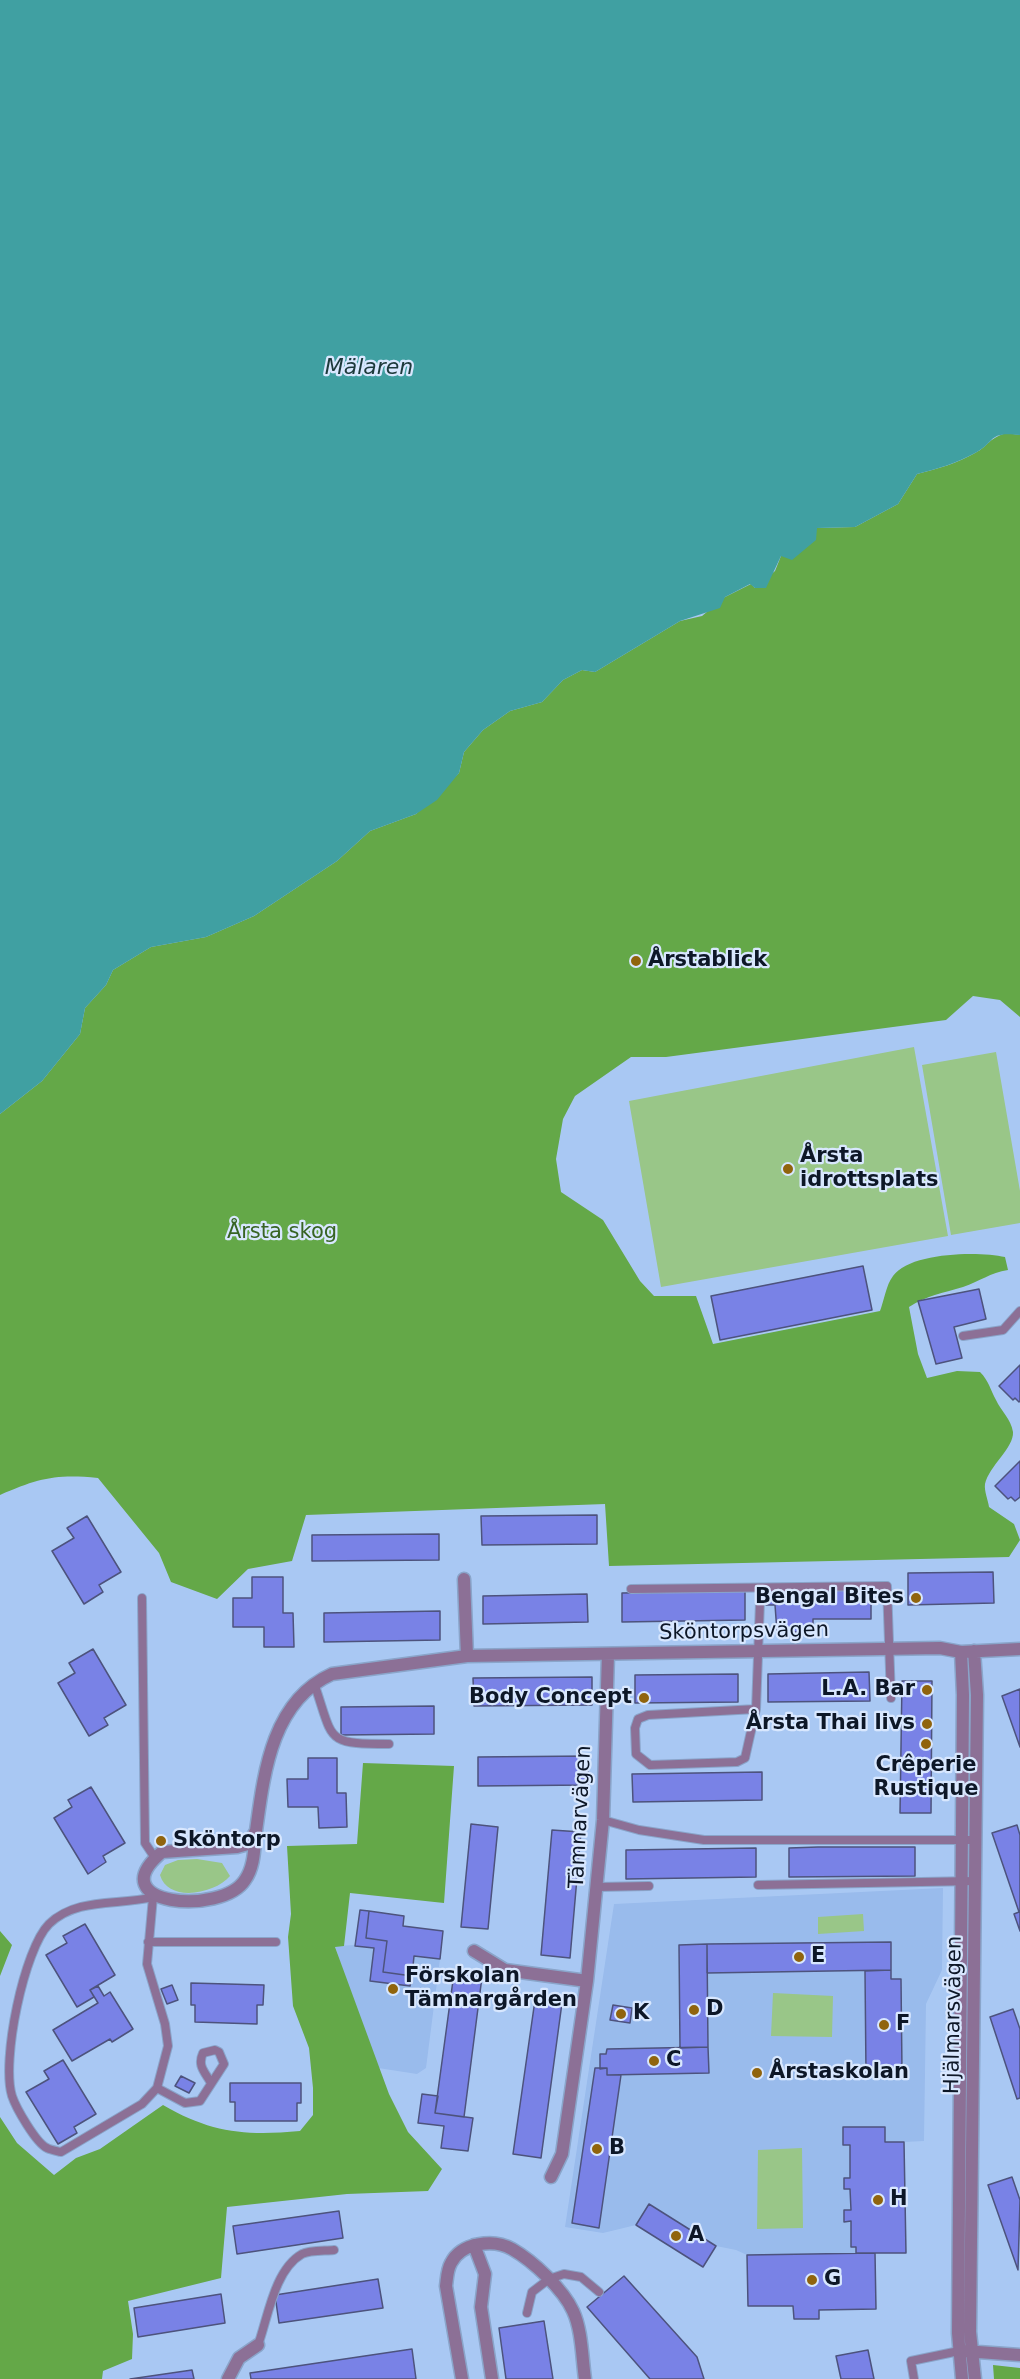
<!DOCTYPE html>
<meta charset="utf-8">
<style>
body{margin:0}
canvas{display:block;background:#a9c8f3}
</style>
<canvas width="1020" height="2379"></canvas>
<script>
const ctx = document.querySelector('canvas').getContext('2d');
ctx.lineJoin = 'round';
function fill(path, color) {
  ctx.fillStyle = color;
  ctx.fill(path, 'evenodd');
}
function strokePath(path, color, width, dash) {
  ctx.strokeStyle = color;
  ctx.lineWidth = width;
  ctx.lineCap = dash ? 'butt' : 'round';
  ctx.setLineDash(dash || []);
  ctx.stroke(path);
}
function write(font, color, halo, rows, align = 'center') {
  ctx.font = font + ' "DejaVu Sans",sans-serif';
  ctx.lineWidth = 4.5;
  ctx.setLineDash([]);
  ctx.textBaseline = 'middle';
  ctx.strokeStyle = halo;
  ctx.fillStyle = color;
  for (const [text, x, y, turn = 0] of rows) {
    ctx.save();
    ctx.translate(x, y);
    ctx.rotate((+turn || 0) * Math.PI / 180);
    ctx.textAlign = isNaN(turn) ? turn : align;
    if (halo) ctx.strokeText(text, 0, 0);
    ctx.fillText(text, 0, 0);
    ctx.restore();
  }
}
const built = new Path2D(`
 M943 1888 942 1970 926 2004 924 2141 904 2142 906 2253H875L876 2309 819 2310V2319H794L793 2306H748L747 2255 736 2250 716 2246 703 2267 636 2225 603 2233 565 2227 614 1904Z
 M360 1910 369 1911 411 1976 414 1956 440 1959 426 2068 417 2074 378 2068 353 2001 335 1946 355 1945Z`);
const green = new Path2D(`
 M914 1047 948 1236 661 1287 629 1101Z
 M996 1052 1020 1191V1223L951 1235 922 1065Z
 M197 1859 222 1863 230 1876C215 1894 168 1903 160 1875L165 1865 178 1860Z
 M863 1914 864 1931 818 1934V1917Z
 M773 1993 833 1996 832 2037 771 2036Z
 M802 2148 803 2228 757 2229 758 2150Z`);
const forest = new Path2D(`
 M1006 433 1020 435V1017L1000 1000 973 996 946 1020 666 1057H631L575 1096 563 1119 556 1159 561 1192 603 1220 640 1281 654 1296H696L713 1344 880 1311C884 1301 886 1285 893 1276 910 1252 979 1251 1005 1257L1008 1270C990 1273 980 1281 963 1287 944 1293 927 1295 909 1307L918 1354 927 1378 957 1371 980 1372C989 1381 990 1389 996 1400 1001 1411 1011 1419 1013 1432 1014 1448 989 1466 985 1484 984 1491 988 1500 989 1507L1014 1524 1020 1540 1009 1557 609 1566 605 1504 306 1515 292 1561 248 1569 217 1599 171 1582 159 1553 98 1478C56 1474 39 1478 0 1495V1114L42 1081 80 1034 85 1008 106 985 113 970 151 947 206 937 254 916 337 861 370 831 416 814 459 773 464 752 483 730 510 711 542 702 563 680 582 670 595 672 680 621 702 616 725 597 751 584 755 588 775 571 781 556 817 528 855 527 898 504 917 474C937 469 958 463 975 453 990 445 986 440 1006 433Z
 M363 1763 454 1766 444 1903 350 1893 344 1946 335 1947 389 2094 408 2132 442 2169 428 2191 347 2194 227 2207 221 2278 128 2301 133 2334 132 2359 103 2371 102 2379H0V2117L17 2143 54 2175 76 2158 100 2149 163 2105C211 2133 246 2136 300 2131L313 2115V2088L309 2048 293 2006 288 1937 291 1914 287 1846 357 1844Z
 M0 1931 12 1945 0 1976Z
 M993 2365 1020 2368V2379H994Z`);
const water = new Path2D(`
 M0 0H1020V435C987 431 996 442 975 453 957 463 937 469 917 474L898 504 855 527 817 528 816 540 792 560 781 556 766 588H755L750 584 725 597 720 608 680 621 595 672 582 670 563 680 542 702 510 711 483 730 464 752 459 773 437 800 416 814 370 831 337 861 254 916 206 937 151 947 113 970 106 985 85 1008 80 1034 42 1081 0 1114Z`);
const building = new Path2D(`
 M863 1266 872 1310 720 1340 711 1296Z
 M979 1289 986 1319 954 1327 962 1358 936 1364 918 1301Z
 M1020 1365V1401L1019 1402 1015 1398 1013 1400 999 1386Z
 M1020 1461V1497L1015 1501 1011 1497 1008 1499 995 1486Z
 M597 1515V1544L482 1545 481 1516Z
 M87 1516 121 1572 99 1585 103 1592 84 1604 52 1551 74 1538 67 1528Z
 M439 1534V1560L312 1561V1535Z
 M993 1572 994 1603 908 1605V1573Z
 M252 1577H283V1613H293L294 1647H264V1627H233V1598H252Z
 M871 1590V1619H813V1632H777L775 1605H766V1594H775V1591Z
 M745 1591V1620L622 1622V1593Z
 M587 1594 588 1622 483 1624V1596Z
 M440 1611V1640L324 1642V1613Z
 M93 1649 126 1705 104 1718 108 1725 89 1736 58 1683 75 1673 69 1663Z
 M869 1672 870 1701 768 1702V1674Z
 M738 1674V1702L635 1703V1675Z
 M592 1677V1705L474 1706 473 1678Z
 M902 1681H932L931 1813H900Z
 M1020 1689V1747L1002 1696Z
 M434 1706V1734L341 1735V1707Z
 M588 1756V1785L478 1786V1757Z
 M308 1758H337V1793H346L347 1827 319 1828 318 1807H288L287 1779H308Z
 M762 1772V1800L633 1802 632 1774Z
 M91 1787 125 1843 103 1856 106 1862 88 1874 54 1818 72 1807 68 1800Z
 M471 1824 498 1827 488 1929 461 1927Z
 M1017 1825 1020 1835V1931L1014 1914 1019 1912 992 1833Z
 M552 1830 581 1832 570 1958 541 1955Z
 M818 1847H915V1876L789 1877V1848Z
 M756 1848V1877L626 1879V1850Z
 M360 1910 369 1911 366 1938 387 1941 383 1972 412 1976 410 1986 370 1981 374 1948 355 1946Z
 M369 1911 404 1916 403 1926 443 1931 440 1959 414 1956 412 1976 383 1972 387 1941 366 1938Z
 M85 1924 115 1975 90 1990 94 1997 77 2007 46 1955 67 1943 63 1936Z
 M891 1942V1970L707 1973V1944Z
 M707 1944 708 2047 680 2048 679 1945Z
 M891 1970V1979H901L902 2072 866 2073 865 1971Z
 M454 1973 482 1977 464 2117 435 2113Z
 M191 1983 264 1985 263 2005H257V2024L195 2022V2005H191Z
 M172 1985 178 2000 167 2004 161 1989Z
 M98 1986 104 1996 110 1992 133 2029 112 2042 110 2039 72 2061 53 2030 98 2003 90 1990Z
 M535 2000 562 2003 541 2158 513 2154Z
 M613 2005 632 2008 630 2023 610 2020Z
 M1013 2009 1020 2029V2098L1017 2099 990 2017Z
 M708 2047 709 2073 607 2075V2068L600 2069V2054H606L607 2049Z
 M63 2060 96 2114 74 2127 77 2133 58 2144 26 2092 49 2079 44 2071Z
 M595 2068H607V2075H621L599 2228 572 2223Z
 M181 2076 195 2083 189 2093 175 2086Z
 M230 2083H301V2103H297V2121H235V2102H230Z
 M422 2094 438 2096 435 2113 473 2118 468 2151 441 2148 444 2126 418 2123Z
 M843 2127H885V2142H904L906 2253H856V2247H851V2221L844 2222V2210H851L850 2189H844V2178H850V2145H843Z
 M1012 2177 1020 2200 1018 2270 988 2185Z
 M649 2204 716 2246 703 2267 636 2225Z
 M339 2211 343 2238 237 2254 233 2226Z
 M875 2253 876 2309 819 2310V2319H794L793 2306H748L747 2255Z
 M624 2276 697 2357 704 2379H650L587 2307Z
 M378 2279 383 2308 279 2323 275 2295Z
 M221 2294 225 2323 138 2337 134 2308Z
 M544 2321 553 2379H506L499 2328Z
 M412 2349 416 2379H251L250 2373Z
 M868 2350 874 2379H841L836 2356Z
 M192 2370 194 2379H130Z`);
const lane = new Path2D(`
 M963 1336 1003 1330 1020 1311
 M631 1589 887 1586 891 1698
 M142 1598 145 1843 155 1858
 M314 1683C334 1741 324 1744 389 1744
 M756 1709 648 1715 638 1719 635 1728 636 1754 650 1765 737 1762 745 1758 756 1709 760 1602
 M603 1820 639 1830 704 1840H975
 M758 1885 975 1881
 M597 1887 649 1886
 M153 1897 147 1964 165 2024 168 2046 157 2088 142 2104 61 2152C57 2151 51 2150 47 2148 36 2143 16 2108 12 2096 1 2061 24 1949 49 1924 77 1897 118 1906 153 1897Z
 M148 1942H276
 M157 2088 185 2103 200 2101 224 2064 219 2052 215 2050 203 2053C197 2066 205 2072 211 2083
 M527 2313 532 2292 549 2279 564 2274 581 2277 599 2292
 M258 2345C268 2318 274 2270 302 2254 310 2250 325 2251 334 2250
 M914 2379 911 2361 959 2351`);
const street = new Path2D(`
 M464 1579 467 1656
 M974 1651 977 1695 970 2332 975 2379
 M961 1652 963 1695 958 2333 962 2379
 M256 1831 248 1844 237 1847 162 1852C98 1906 222 1916 245 1880 255 1866 254 1847 256 1831 264 1772 272 1701 332 1674L467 1656 940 1648 961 1652 1020 1649
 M474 1951 505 1970 587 1981
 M551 2177 562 2154 587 1981 603 1820 608 1654
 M474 2245 485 2274 481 2307 492 2379
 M964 2351 1020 2355
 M228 2379 239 2358 258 2345
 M462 2379 446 2286C447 2279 447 2270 451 2263 461 2243 493 2238 512 2249 533 2261 563 2289 573 2311 582 2330 582 2358 585 2379`);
const markers = [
 [636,961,6,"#90640d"],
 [788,1169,6,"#90640d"],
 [916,1598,6,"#90640d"],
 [927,1690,6,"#90640d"],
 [644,1698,6,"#90640d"],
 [927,1724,6,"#90640d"],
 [926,1744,6,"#90640d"],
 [161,1841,6,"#90640d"],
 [799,1957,6,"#90640d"],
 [393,1989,6,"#90640d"],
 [694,2010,6,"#90640d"],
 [621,2014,6,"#90640d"],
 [884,2025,6,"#90640d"],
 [654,2061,6,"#90640d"],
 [757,2073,6,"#90640d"],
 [597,2149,6,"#90640d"],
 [878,2200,6,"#90640d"],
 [676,2236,6,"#90640d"],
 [812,2280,6,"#90640d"]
];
const poiNames = [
 ["Årstablick",648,961],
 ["Årsta",800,1157],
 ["idrottsplats",800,1181],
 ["Bengal Bites",904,1598,"right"],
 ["L.A. Bar",915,1690,"right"],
 ["Body Concept",632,1698,"right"],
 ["Årsta Thai livs",915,1724,"right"],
 ["Crêperie",926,1766,"center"],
 ["Rustique",926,1790,"center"],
 ["Sköntorp",173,1841],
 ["E",811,1957],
 ["Förskolan",405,1977],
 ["Tämnargården",405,2001],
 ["D",706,2010],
 ["K",633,2014],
 ["F",896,2025],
 ["C",666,2061],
 ["Årstaskolan",769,2073],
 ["B",609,2149],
 ["H",890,2200],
 ["A",688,2236],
 ["G",824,2280]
];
const parkNames = [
 ["Årsta skog",282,1233]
];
const streetNames = [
 ["Sköntorpsvägen",744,1632,-1],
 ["Tämnarvägen",581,1817,-87],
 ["Hjälmarsvägen",954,2015,-89]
];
const waterNames = [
 ["Mälaren",369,368]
];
fill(built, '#99bbec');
fill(green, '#99c688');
fill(forest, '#64a848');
fill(water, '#40a0a2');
fill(building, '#7982e6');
strokePath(building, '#4d537d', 1.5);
strokePath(lane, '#8aa5ca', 10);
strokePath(street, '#8aa5ca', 15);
strokePath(lane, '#8c7096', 8);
strokePath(street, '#8c7096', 12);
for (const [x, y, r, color] of markers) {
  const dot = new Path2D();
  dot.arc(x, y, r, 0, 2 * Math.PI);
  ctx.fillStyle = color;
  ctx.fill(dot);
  strokePath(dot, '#d8e7fe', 2);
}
write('bold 21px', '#0d1727', '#d8e7fe', poiNames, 'left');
write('21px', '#376423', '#d8e7fe', parkNames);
write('21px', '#0d1727', '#d8e7fe', streetNames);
write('italic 22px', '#1d3a3b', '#d8e7fe', waterNames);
</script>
